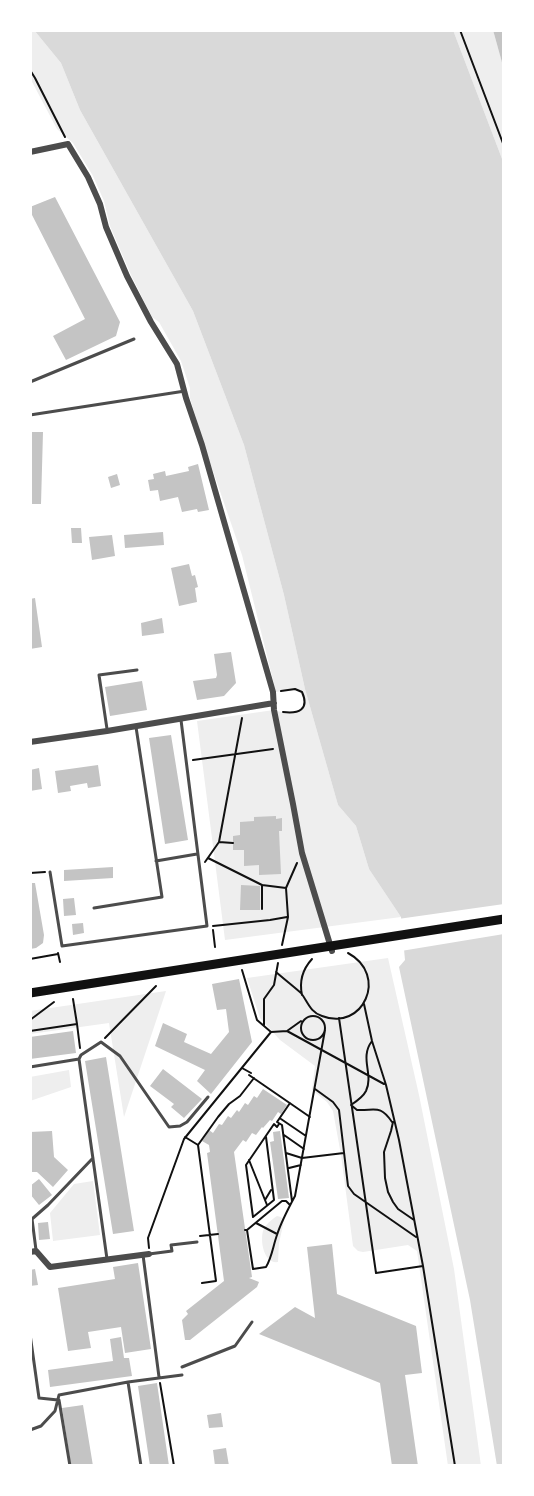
<!DOCTYPE html>
<style>
body{margin:0}
#map{position:relative;width:534px;height:1496px;overflow:hidden;background:#fff;font-family:Helvetica,sans-serif}
canvas{display:block}
.frame{position:absolute;inset:0;border:32px solid #fff;pointer-events:none}
</style>
<div id="map">
<canvas width="534" height="1496"></canvas>
<div class="frame"></div>
</div>
<script>
const ctx = document.querySelector('canvas').getContext('2d');
ctx.lineJoin = 'round';
function fill(path, color) {
  ctx.fillStyle = color;
  ctx.fill(path, 'evenodd');
}
function strokePath(path, color, width, dash) {
  ctx.strokeStyle = color;
  ctx.lineWidth = width;
  ctx.lineCap = dash ? 'butt' : 'round';
  ctx.setLineDash(dash || []);
  ctx.stroke(path);
}
const green = new Path2D(`
 M30 30H34L61 63 80 110 193 311 244 445 284 595 305 689 338 805 356 826 369 869 401 917 225 940 197 721 274 710C287 714 295 715 304 705L302 693 294 689 276 692 242 555 204 445 190 398V388L181 361 159 322 152 317 131 275 110 226 104 201 93 176 73 143 57 129 30 78Z
 M453 30H493L504 69V164Z
 M388 958 419 1095 454 1269 481 1466H448L417 1251 408 1245 363 1252 358 1251 353 1246 341 1155 333 1111 327 1102 312 1090 315 1066 280 1040 260 1018 247 978Z
 M166 991 124 1117 109 1023 30 1034V1011Z
 M69 1070 71 1087 30 1101V1077Z
 M93 1181 100 1235 53 1241 50 1213 74 1184Z
 M277 1216 281 1217 284 1221 279 1243 278 1262C264 1264 260 1242 263 1231 265 1225 271 1220 277 1216Z`);
const water = new Path2D(`
 M34 30H453L504 164V1466H497L470 1300 399 967 405 960 401 917 369 869 356 826 338 805 305 689 284 595 244 445 193 311 80 110 61 63Z`);
const pier = new Path2D(`
 M504 904V934L401 951 398 919Z`);
const building = new Path2D(`
 M493 30H503L504 66H503Z
 M55 197 120 322 116 336 66 360 53 336 85 319 30 211V207Z
 M30 432H43L41 504H30Z
 M198 464 209 510 198 512 197 509 182 512 178 497 160 501 158 490 150 491 148 480 154 479 153 474 165 471 166 476 189 471 188 467Z
 M117 474 120 485 111 488 108 477Z
 M71 528H81L82 543H72Z
 M163 532 164 545 125 548 124 535Z
 M112 535 115 556 92 560 89 537Z
 M189 564 192 576 195 575 198 587 195 588 197 602 179 606 171 568Z
 M35 598 42 647 30 649V599Z
 M162 618 164 633 142 636 141 623Z
 M231 652 236 683 224 696 197 700 193 681 216 678 217 675 214 654Z
 M142 681 147 710 110 716 105 687Z
 M171 735 188 840 165 844 149 738Z
 M98 765 101 786 88 788 87 783 70 786 71 791 58 793 55 771Z
 M39 768 42 789 30 791V770Z
 M276 816V819L282 818V831H279L281 874 259 875V865L244 866V850H233V836L240 835V822L254 821V817Z
 M113 867V878L64 881V870Z
 M30 883H35L44 935 43 943 36 948 30 949Z
 M241 885 260 886V910H240Z
 M74 898 76 915 64 916 63 899Z
 M83 923 84 933 73 935 72 924Z
 M239 979 252 1042 211 1094 197 1081 205 1070 155 1046 163 1023 187 1034 184 1042 211 1054 229 1032 226 1009 217 1010 212 984Z
 M73 1031 76 1053 30 1059V1037Z
 M106 1057 134 1231 113 1234 85 1061Z
 M163 1069 202 1099 184 1118 171 1107 174 1104 150 1086Z
 M263 1089 287 1105 281 1114 278 1112 272 1121 270 1120 263 1128 262 1127 256 1135 252 1133 246 1142 243 1140 234 1152 252 1277 249 1278 259 1282 257 1287 190 1340H185L182 1320 188 1314 186 1311 224 1281 207 1153 210 1152 209 1145 202 1141 209 1130 213 1133 219 1124 222 1125 228 1116 231 1118 237 1110 239 1112 245 1103 248 1105 254 1096 257 1098Z
 M52 1131 54 1157 68 1170 53 1187 37 1172H30V1132Z
 M280 1131 289 1198 278 1199 270 1142 274 1141 273 1132Z
 M39 1179 52 1195 39 1205 30 1194V1186Z
 M48 1222 50 1239 39 1240 38 1223Z
 M332 1244 337 1294 416 1326 422 1373 405 1375 418 1466H392L380 1383 259 1334 295 1307 315 1318 307 1247Z
 M138 1263 151 1349 125 1353 121 1327 88 1332 91 1348 68 1351 58 1288 115 1279 113 1267Z
 M35 1269 38 1285 30 1286V1270Z
 M121 1337 124 1358H129L132 1376 50 1387 48 1370 113 1361 110 1339Z
 M157 1383 169 1466H150L138 1386Z
 M83 1405 93 1466H71L62 1408Z
 M221 1413 223 1427 209 1428 207 1415Z
 M226 1448 229 1466H215L213 1450Z`);
const path = new Path2D(`
 M460 30 504 146
 M30 70 35 78 65 137
 M281 691 295 689 302 692C310 710 298 714 283 712
 M193 760 273 749
 M219 842 233 843
 M208 858 262 885V909
 M205 862 219 842 242 718
 M30 873 45 872
 M262 885 286 888 288 917 282 945
 M286 888 297 863
 M213 926 270 920 287 917
 M213 930 215 947
 M58 953 60 962
 M30 959 58 954
 M276 972C284 979 293 986 301 993 308 1002 310 1012 322 1016 363 1032 389 975 348 953
 M302 995C299 981 302 970 312 959
 M73 999 77 1024
 M364 1004 372 1041 386 1085 399 1140 423 1266 455 1466
 M301 1028a12 12 0 1 1 24 0a12 12 0 1 1-24 0Z
 M339 1018 376 1273 423 1266
 M30 1020 54 1002
 M264 1025V999L274 985 278 963
 M30 1031 77 1024 80 1048
 M287 1031 384 1084
 M271 1032 287 1031 301 1021
 M105 1038 156 986
 M372 1041C359 1058 374 1074 366 1091 363 1097 357 1101 351 1105L357 1110C375 1111 380 1104 392 1122
 M242 1068 251 1073
 M249 1075 310 1117
 M315 1089 333 1102 339 1110 348 1186 354 1194 416 1237
 M290 1103 277 1122 282 1125 292 1201
 M281 1119 306 1136
 M393 1122 391 1131 384 1152 385 1178 388 1192 393 1202 398 1209 414 1220
 M284 1135 304 1149
 M185 1137 198 1145
 M266 1137 274 1200
 M286 1153 302 1158 344 1153
 M249 1160 267 1205
 M289 1168 301 1165
 M265 1200 271 1190
 M253 1217 246 1165 274 1124 277 1127 279 1124
 M253 1217 274 1200
 M256 1223 277 1234
 M245 1230H247L282 1201H286L290 1205
 M247 1230 253 1269 266 1267C272 1257 273 1246 277 1235 281 1222 288 1209 295 1196L325 1030
 M200 1236 218 1234
 M149 1248 148 1238 184 1139 271 1032 257 1020 242 970
 M202 1283 216 1281 198 1145 218 1117 229 1104 240 1096 254 1078
 M160 1383 174 1466`);
const service = new Path2D(`
 M30 382 134 339
 M30 415 185 391
 M107 729 99 675 137 670
 M156 861 197 854
 M50 872 62 946 207 926 181 720
 M94 908 162 897 136 727
 M79 1059 81 1055 101 1042 120 1056 169 1127 180 1126 187 1122 208 1097
 M30 1067 79 1059 107 1259
 M36 1250 32 1219 48 1205 93 1158
 M149 1254 172 1251 171 1245 197 1242
 M143 1255 159 1377
 M30 1334 39 1398 58 1400
 M182 1367 235 1346 252 1322
 M128 1382 141 1466
 M59 1400 70 1466
 M30 1430 41 1426 55 1411 59 1395 128 1382 182 1375`);
const minor = new Path2D(`
 M30 152 68 144 88 177 100 204 106 227 127 276 151 322 177 364 186 398 202 445 273 692 274 710 293 804 302 853 332 951
 M30 742 107 731 274 703
 M30 1252 36 1251 50 1267 149 1254`);
const primary = new Path2D(`
 M30 993 504 919`);
fill(green, '#eee');
fill(water, '#d9d9d9');
fill(pier, '#fff');
fill(building, '#c4c4c4');
strokePath(path, '#111', 2);
strokePath(service, '#4c4c4c', 3);
strokePath(minor, '#4c4c4c', 6);
strokePath(primary, '#111', 9);
</script>
